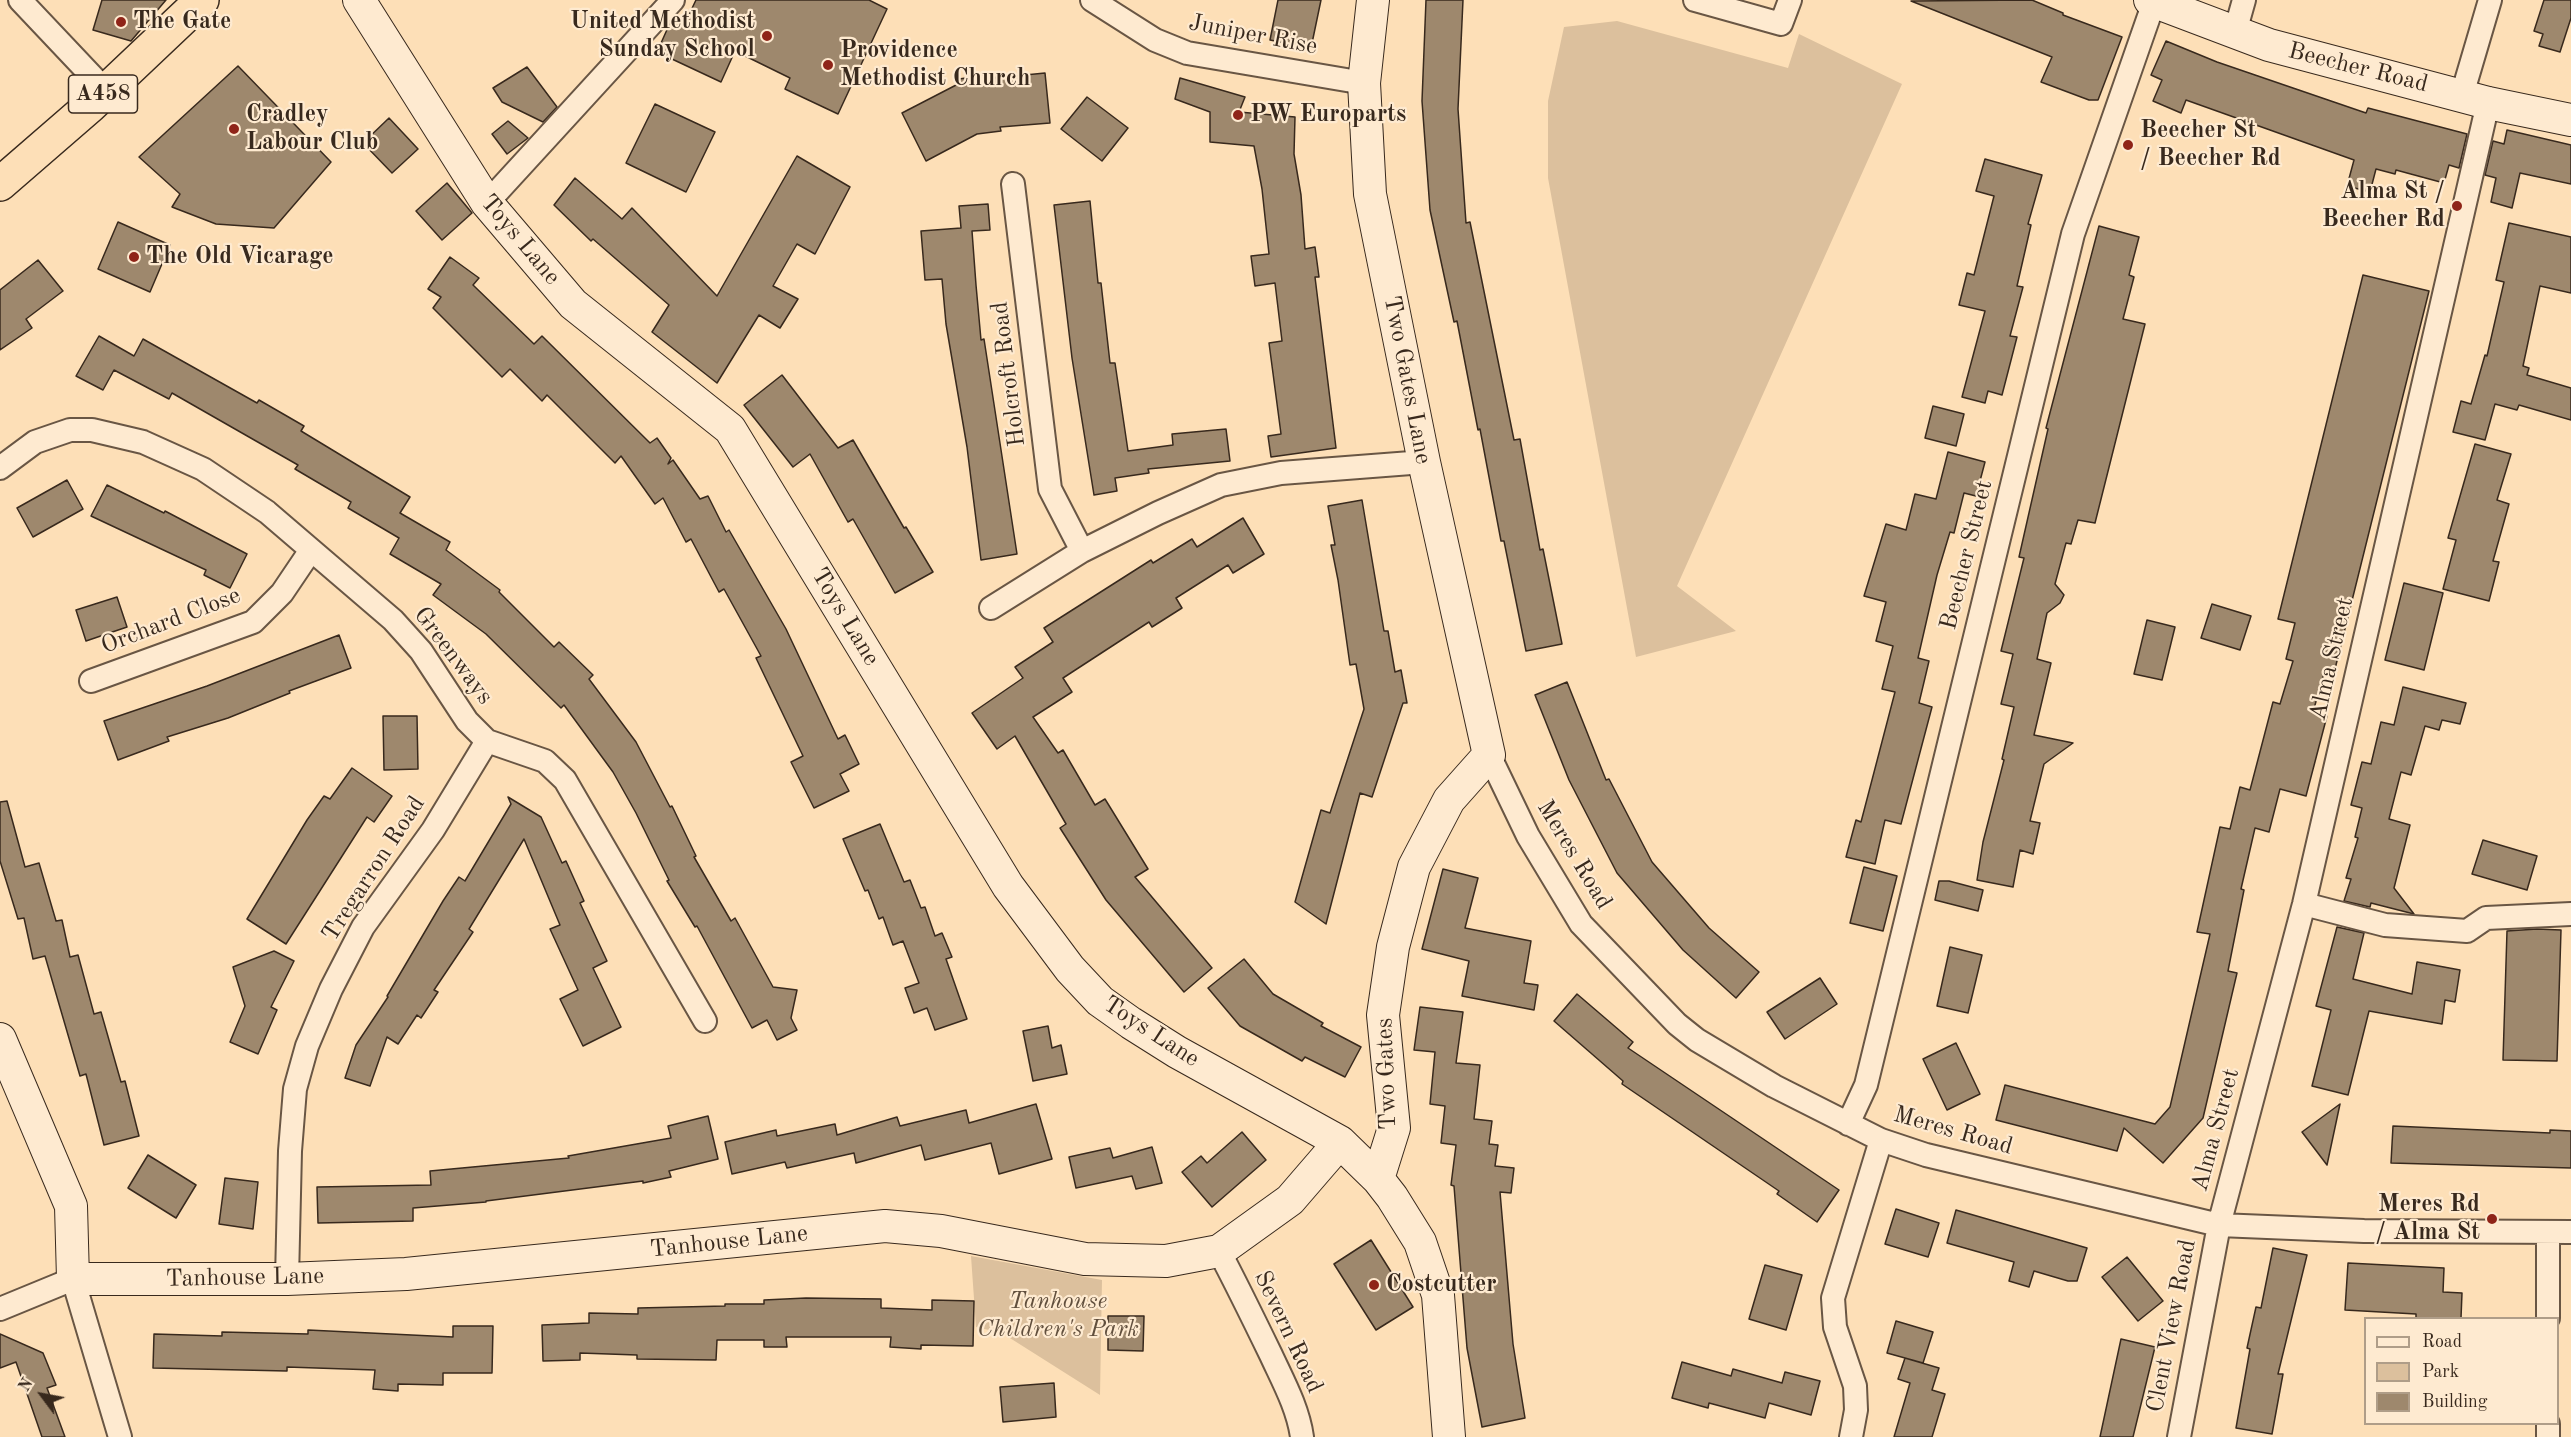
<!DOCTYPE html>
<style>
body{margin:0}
#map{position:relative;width:2571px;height:1437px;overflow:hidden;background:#fddfb7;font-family:"Old Standard TT",serif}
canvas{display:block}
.legend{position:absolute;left:2364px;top:1317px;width:195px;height:108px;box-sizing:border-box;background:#feead0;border:2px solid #af9d88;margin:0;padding:8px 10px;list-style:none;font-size:18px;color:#38291d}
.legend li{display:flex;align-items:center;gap:12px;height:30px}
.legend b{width:30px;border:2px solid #af9d88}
.north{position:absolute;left:12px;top:1365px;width:60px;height:60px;-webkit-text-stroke:4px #feead0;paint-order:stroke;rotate:302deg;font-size:16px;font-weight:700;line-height:24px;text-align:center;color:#38291d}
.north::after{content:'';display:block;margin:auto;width:21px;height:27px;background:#38291d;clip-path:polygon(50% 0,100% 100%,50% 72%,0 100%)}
</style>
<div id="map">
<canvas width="2571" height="1437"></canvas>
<ul class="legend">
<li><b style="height:8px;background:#feead0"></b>Road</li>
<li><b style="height:16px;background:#dcc09d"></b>Park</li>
<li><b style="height:16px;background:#9e886d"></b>Building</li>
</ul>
<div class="north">N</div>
</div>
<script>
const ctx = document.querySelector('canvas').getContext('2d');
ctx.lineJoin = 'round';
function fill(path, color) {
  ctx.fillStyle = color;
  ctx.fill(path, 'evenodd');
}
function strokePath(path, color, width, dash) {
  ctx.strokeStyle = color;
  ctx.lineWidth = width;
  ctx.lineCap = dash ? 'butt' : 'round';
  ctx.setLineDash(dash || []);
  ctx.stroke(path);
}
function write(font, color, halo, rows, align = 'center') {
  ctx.font = font + ' "Old Standard TT",serif';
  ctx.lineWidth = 4.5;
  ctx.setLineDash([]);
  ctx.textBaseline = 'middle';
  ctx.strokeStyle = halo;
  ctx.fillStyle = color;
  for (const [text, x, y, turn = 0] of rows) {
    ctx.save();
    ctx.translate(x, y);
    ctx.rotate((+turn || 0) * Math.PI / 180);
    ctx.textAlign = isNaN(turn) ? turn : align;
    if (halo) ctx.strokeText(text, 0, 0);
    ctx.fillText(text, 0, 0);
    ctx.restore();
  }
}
const green = new Path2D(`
 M1617 21 1788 68 1799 34 1902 84 1677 586 1736 631 1636 657 1548 178V101L1564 27Z
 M971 1256 1102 1280 1100 1395 1002 1333 976 1327Z`);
const building = new Path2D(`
 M102 0H166L131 41 93 30Z
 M696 0H869L887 9 838 114 785 89 790 78 735 51 721 82 657 52 670 23 674 19 685 23Z
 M1278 0H1321L1311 48 1270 40Z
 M1426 0H1463L1458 109 1466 223 1470 222 1514 440 1520 439 1540 550 1543 549 1562 644 1526 651 1504 541H1501L1480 429 1478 430 1457 321 1454 322 1430 210 1422 101Z
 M2032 0 2063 13V15L2122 37 2098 100H2089L2041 82 2052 57 1911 1Z
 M2544 0H2571V18L2560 52 2539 46 2543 34 2534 31Z
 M2166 41 2217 62 2366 113 2368 108 2467 134 2459 168 2449 165 2444 183 2396 170 2395 174 2376 169 2370 192 2347 186 2354 160 2186 100 2181 113 2153 101 2162 80 2151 75Z
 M238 66 331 162 274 228 216 224 172 207 180 194 139 157Z
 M527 67 557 107 543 122 502 102 493 88Z
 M1045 73 1050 123 1000 127 1001 131 977 134 926 161 902 113 960 83 959 79 994 74 995 78Z
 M1180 78 1245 97 1239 112 1295 117 1294 154 1301 195 1305 249 1315 247 1319 277H1315L1336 448 1271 457 1268 436 1281 434 1269 343 1282 341 1275 283 1255 286 1251 256 1269 254 1262 189 1254 146 1210 142V112L1175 99Z
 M1087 97 1128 128 1102 161 1061 129Z
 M655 104 715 132 686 192 626 163Z
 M389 118 418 149 392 173 363 143Z
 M508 121 528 138 507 154 492 134Z
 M2507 130 2571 145V184L2520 173 2512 208 2491 202 2496 178 2485 175 2493 141 2504 144Z
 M797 156 850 187 815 254 797 244 773 286 798 299 780 328 759 315 717 383 652 332 669 305 593 239 591 241 554 205 575 178 622 219 632 208 717 296Z
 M1985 159 2042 175 2028 224 2031 225 2017 286 2023 287 2010 336 2017 337 2002 395 1988 391 1985 403 1962 397 1985 311 1959 305 1967 273 1974 275 1994 196 1976 191Z
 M447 183 472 213 442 240 416 211Z
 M1090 201 1098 283H1101L1110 363H1115L1128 451 1173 445 1172 434 1226 429 1230 461 1148 469 1149 473 1115 478 1117 491 1094 495 1072 358 1054 205Z
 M988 204 990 230 972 231 976 285 981 340 984 339 1017 554 981 560 967 447 946 324 942 279 925 280 921 231 961 228 959 206Z
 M118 222 170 245 150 292 98 269Z
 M2509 223 2571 237V293L2540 286 2523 366 2529 368 2527 375 2571 388V420L2519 405 2517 410 2495 404 2485 440 2453 432 2461 401 2471 404 2485 355 2487 356 2504 282 2496 280Z
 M2099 226 2139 237 2129 275 2134 277 2123 319 2145 324 2095 523 2078 520 2071 544 2066 543 2055 584 2064 595 2060 603 2047 613 2037 659 2051 663 2034 735 2073 743 2044 764 2030 821 2040 823 2033 854 2020 850 2013 887 1977 880 1983 842 2004 760 2002 759 2014 707 2001 704 2013 654 2001 651 2024 558 2019 557 2048 429 2046 428Z
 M450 257 479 278 473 285 534 344 542 336 650 443 657 438 671 458 668 464 673 460 700 499 708 496 726 532 729 530 786 629 838 739 845 735 859 764 840 774 849 791 814 808 791 762 803 756 756 658 761 656 724 589 719 592 691 539 686 542 663 498 655 504 621 456 615 463 547 395 542 401 510 369 502 377 433 308 441 297 428 289Z
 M38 260 63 291 26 319 32 328 0 350V290Z
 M2363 275 2429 291 2334 673 2325 670 2313 712 2327 716 2306 796 2280 789 2269 832 2255 828 2241 889 2244 890 2228 971 2237 973 2203 1118 2163 1163 2124 1128 2117 1151 1996 1120 2005 1085 2155 1124 2170 1107 2210 934 2197 932 2220 827 2230 829 2240 787 2250 790 2273 702 2280 704 2293 661 2286 659 2295 623 2278 619Z
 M99 336 134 356 143 339 257 403 259 400 304 426 301 431 410 497 400 513 450 542 446 550 500 590 499 592 554 647 559 642 593 675 589 679 636 742 670 807 672 806 696 856 694 857 731 921 735 918 773 987 797 990 791 1018 797 1030 777 1040 767 1020 752 1028 697 926 695 927 667 881 669 880 636 813 613 772 564 705 561 708 486 634 433 595 441 584 390 554 399 538 348 508 351 502 295 469 298 465 172 393 169 399 114 370 103 390 76 376Z
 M782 375 838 448 853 440 904 528 906 527 933 572 895 593 853 519 848 522 810 454 793 467 744 405Z
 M1933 406 1964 414 1956 446 1925 438Z
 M2475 444 2511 454 2497 500 2509 504 2493 561 2499 562 2489 601 2443 589 2456 540 2448 538Z
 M1948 452 1985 462 1976 496 1964 493 1954 533 1950 532 1937 575 1918 658 1929 661 1919 703 1932 707 1901 824 1885 820 1875 864 1846 857 1856 820 1861 822 1895 692 1882 689 1893 646 1876 641 1886 602 1864 596 1886 524 1906 530 1915 494 1936 499Z
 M67 480 83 509 33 537 17 508Z
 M107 485 164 513 165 511 247 554 230 588 204 575 206 570 91 516Z
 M1362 500 1384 631H1388L1395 672 1401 670 1407 703H1403L1372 797 1360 793 1326 924 1295 902 1321 810 1330 813 1364 709 1356 664 1350 665 1338 580 1331 545H1335L1328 506Z
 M1243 518 1264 554 1233 573 1228 565 1176 598 1182 608 1152 627 1149 622 1063 678 1072 692 1033 717 1058 753 1063 750 1095 805 1105 799 1148 869 1135 877 1212 968 1184 992 1106 900 1060 828 1066 824 1015 736 997 749 972 713 1023 678 1015 667 1053 642 1044 628 1151 560 1153 563 1192 539 1197 547Z
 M2404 583 2443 593 2424 670 2385 660Z
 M117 597 127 627 86 641 76 610Z
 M2212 604 2251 616 2240 650 2201 638Z
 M2147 620 2175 627 2162 680 2134 674Z
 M339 635 351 668 289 691 290 693 228 718 167 737 169 741 118 760 104 721 207 686Z
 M1567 682 1606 780 1609 779 1652 862 1709 928 1759 972 1736 998 1683 950 1617 873 1569 780 1535 695Z
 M2403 687 2466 703 2460 724 2442 720 2439 730 2425 726 2411 775 2401 772 2389 819 2410 825 2394 888 2414 914 2371 903 2370 907 2344 901 2351 879 2346 878 2358 838 2355 837 2362 808 2351 805 2362 762 2371 764 2381 722 2394 725Z
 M383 716H417L418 769 384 770Z
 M352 768 392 796 374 822 367 817 286 944 247 919 307 820 324 796 330 799Z
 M508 797 541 817 562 863 566 861 584 901 580 903 607 961 593 968 621 1027 583 1046 560 999 578 990 550 929 560 925 524 839 469 929 473 932 434 990 438 992 421 1018 417 1015 398 1044 387 1037 370 1086 345 1078 356 1045 388 997 387 996 443 901 459 877 465 881 511 804Z
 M7 801 25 867 39 863 56 921 62 920 70 957 78 955 94 1014 101 1012 121 1082 125 1081 139 1136 104 1145 86 1074 80 1076 45 956 33 959 24 918 18 919 0 861V802Z
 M880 824 904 882 910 880 921 908 925 907 935 936 942 933 952 957 946 959 967 1019 935 1030 927 1008 914 1013 905 988 919 983 903 941 893 945 883 917 879 919 868 890 865 891 843 839Z
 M2483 840 2537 856 2527 890 2472 874Z
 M1864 867 1897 876 1883 931 1850 923Z
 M1443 869 1478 878 1465 928 1531 941 1524 983 1538 985 1534 1010 1462 996 1469 961 1422 949Z
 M1939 881H1949L1983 890 1978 911 1935 900Z
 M2337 927 2364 933 2353 979 2412 994 2417 962 2460 970 2455 1002 2445 1000 2442 1024 2369 1011 2348 1095 2312 1086 2331 1010 2316 1006Z
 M2537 929 2561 930 2557 1061 2503 1060 2507 931Z
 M1950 947 1982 955 1968 1013 1937 1006Z
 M274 951 294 961 271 1007 277 1010 258 1054 230 1042 245 1006 233 967Z
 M1244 959 1273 994 1323 1023 1321 1026 1361 1047 1345 1077 1305 1057 1302 1061 1240 1026 1208 988Z
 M1820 978 1837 1004 1785 1039 1767 1012Z
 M1577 994 1633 1042 1628 1048 1839 1190 1817 1222 1777 1194 1779 1191 1622 1084 1623 1081 1554 1021Z
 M1420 1007 1463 1012 1456 1063 1480 1065 1474 1119 1492 1121 1489 1144 1498 1145 1495 1166 1514 1168 1511 1193 1500 1192 1513 1344 1525 1418 1482 1427 1467 1348 1454 1186 1451 1185 1456 1145 1441 1143 1445 1106 1430 1104 1435 1052 1414 1050Z
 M1048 1026 1052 1048 1061 1045 1067 1074 1033 1081 1023 1031Z
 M1956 1043 1980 1094 1947 1110 1923 1059Z
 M1036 1104 1052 1159 999 1174 991 1143 925 1160 921 1145 856 1163 854 1153 787 1168 785 1162 732 1174 725 1142 776 1130 777 1136 835 1124 837 1135 897 1117 900 1126 966 1110 969 1123Z
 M2340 1104 2327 1165 2302 1132Z
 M708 1116 718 1159 669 1171 671 1177 643 1183V1181L486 1201V1202L413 1208V1221L318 1223 317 1187 431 1185 430 1171 569 1158 568 1156 671 1138 668 1126Z
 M2393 1126 2550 1133V1130L2571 1131V1168L2391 1163Z
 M1242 1132 1266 1160 1212 1207 1182 1172 1201 1156 1207 1163Z
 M1152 1147 1162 1183 1136 1189 1132 1176 1076 1188 1069 1157 1110 1148 1113 1158Z
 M148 1155 196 1185 176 1218 128 1188Z
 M225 1178 258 1182 253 1229 219 1224Z
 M1896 1209 1939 1223 1928 1257 1885 1244Z
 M1956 1210 2087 1248 2077 1281H2068L2034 1271 2029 1287 2009 1281 2014 1262 1947 1243Z
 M1371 1240 1413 1307 1376 1330 1334 1264Z
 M2273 1248 2307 1255 2278 1374H2283L2272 1434 2236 1428 2250 1349 2247 1348 2256 1307 2261 1308Z
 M2127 1257 2163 1301 2138 1321 2102 1277Z
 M2348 1263 2444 1268 2443 1292 2462 1293 2461 1318H2416V1314L2345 1310Z
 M1765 1265 1802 1275 1786 1330 1749 1319Z
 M806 1298 881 1299V1308L932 1310V1300L974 1301 973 1346 921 1345V1349L890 1347 891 1337H786L787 1347H764V1340H717L716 1360 637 1359V1355L580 1353V1360L543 1361 542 1325 589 1323V1313L638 1314V1308L725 1306V1304H764V1300Z
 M1108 1316H1144L1143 1351 1108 1350Z
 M1896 1321 1933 1332 1923 1363 1887 1353Z
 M453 1326H493L492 1373H443V1385L398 1384V1391L373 1389 375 1370 287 1367V1371L153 1368 154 1334 222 1336V1332L308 1334V1330L453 1337Z
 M0 1334 43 1353 56 1385 47 1388 65 1437H42L16 1362 0 1368Z
 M2121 1339 2155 1347 2133 1437H2100Z
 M1905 1358 1939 1368 1932 1390 1945 1394 1932 1437H1894L1910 1383 1898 1379Z
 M1682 1362 1731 1376 1733 1369 1782 1383 1785 1372 1820 1381 1811 1415 1769 1403 1765 1418 1709 1403 1708 1408 1672 1398Z
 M1054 1383 1056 1417 1003 1422 1000 1387Z`);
const street = new Path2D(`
 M20 0 106 91
 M1092 0 1155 40 1187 53 1364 83
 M1695 0 1781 24 1790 0
 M2235 32 2244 0
 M2462 95 2490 0
 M1013 184 1050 489 1082 551
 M487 203 673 0
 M0 468 35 442 70 430H92L143 442 203 469 267 512 393 620 421 651 467 721 487 741 545 761 565 780 705 1021
 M991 608 1082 551 1158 513 1221 485 1281 473 1424 462
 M91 681 253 622 282 593 311 550
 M1489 755 1528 836 1581 924 1677 1024 1697 1040 1774 1086 1881 1140 1926 1155 2219 1225 2364 1231 2571 1232
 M2304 904 2385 925 2467 931 2486 918 2571 914
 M1848 1124 1866 1085 2073 234 2154 2
 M1219 1251C1237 1285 1254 1320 1271 1355 1283 1381 1298 1408 1302 1437
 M287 1279 290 1151 295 1089 307 1046 331 989 363 927 433 830 487 741
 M0 1309 73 1279 120 1437
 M2548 1318V1232
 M1851 1437 1856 1410 1855 1386 1835 1327 1833 1298 1881 1140
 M2179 1437 2219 1225 2304 904 2488 103
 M2548 1437V1424`);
const secondary = new Path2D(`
 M359 0 487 203 573 304 730 429 1008 886 1070 969 1100 1001 1131 1023 1177 1052 1340 1142 1378 1179 1392 1197 1420 1242 1438 1295 1449 1437
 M1373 0 1364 83 1370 194 1424 462 1489 755 1449 800 1414 867 1393 947 1383 1015 1394 1128 1378 1179
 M2150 0 2269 45 2488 103 2571 120
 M0 1039 71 1206 73 1279H287L406 1274 885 1226 941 1231 1085 1259 1166 1261 1219 1251 1290 1200 1340 1142`);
const highway = new Path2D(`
 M0 184 90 106 202 0`);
const markers = [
 [121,22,6,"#8f2418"],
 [767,36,6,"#8f2418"],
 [828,65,6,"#8f2418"],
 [1238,115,6,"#8f2418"],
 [234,129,6,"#8f2418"],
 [2128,145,6,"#8f2418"],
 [2457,206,6,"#8f2418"],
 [134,257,6,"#8f2418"],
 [2492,1219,6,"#8f2418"],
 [1374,1285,6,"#8f2418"]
];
const shields = [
 [103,94,69]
];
const shieldNames = [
 ["A458",103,94]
];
const poiNames = [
 ["The Gate",133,22],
 ["United Methodist",755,22,"right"],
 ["Sunday School",755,50,"right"],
 ["Providence",840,51],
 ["Methodist Church",840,79],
 ["Cradley",246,115],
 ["Labour Club",246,143],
 ["PW Europarts",1250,115],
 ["Beecher St",2140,131],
 ["/ Beecher Rd",2140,159],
 ["Alma St /",2445,192,"right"],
 ["Beecher Rd",2445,220,"right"],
 ["The Old Vicarage",146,257],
 ["Meres Rd",2480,1205,"right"],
 ["/ Alma St",2480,1233,"right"],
 ["Costcutter",1386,1285]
];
const streetNames = [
 ["Juniper Rise",1253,35,11],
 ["Beecher Road",2358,68,14],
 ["Toys Lane",520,240,50],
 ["Holcroft Road",1009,374,-97],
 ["Two Gates Lane",1407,380,79],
 ["Beecher Street",1967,555,-76],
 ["Toys Lane",845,617,59],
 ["Orchard Close",171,621,-21],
 ["Greenways",453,656,53],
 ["Alma Street",2332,659,-77],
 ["Meres Road",1574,855,59],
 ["Tregarron Road",374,869,-57],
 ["Toys Lane",1151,1032,33],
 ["Two Gates",1387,1074,-92],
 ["Alma Street",2216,1130,-75],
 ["Meres Road",1953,1131,16],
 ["Tanhouse Lane",729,1242,-6],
 ["Tanhouse Lane",245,1278,-1],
 ["Clent View Road",2172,1326,-79],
 ["Severn Road",1288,1332,65]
];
const parkNames = [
 ["Tanhouse",1058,1302],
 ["Children's Park",1058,1330]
];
fill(green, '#dcc09d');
fill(building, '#9e886d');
strokePath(building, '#38291d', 1.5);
strokePath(street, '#695644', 26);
strokePath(secondary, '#38291d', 34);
strokePath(highway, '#38291d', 36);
strokePath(street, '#feead0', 22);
strokePath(secondary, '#feead0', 32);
strokePath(highway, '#fddfb7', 33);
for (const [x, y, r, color] of markers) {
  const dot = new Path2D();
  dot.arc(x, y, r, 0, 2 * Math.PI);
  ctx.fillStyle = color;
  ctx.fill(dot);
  strokePath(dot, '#feead0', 2);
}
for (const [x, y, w] of shields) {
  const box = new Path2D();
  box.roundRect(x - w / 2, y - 19, w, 38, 4.5);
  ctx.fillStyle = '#feead0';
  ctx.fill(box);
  strokePath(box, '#38291d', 1.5);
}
write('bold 22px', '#38291d', null, shieldNames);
write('bold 24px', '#38291d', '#feead0', poiNames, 'left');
write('24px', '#38291d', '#feead0', streetNames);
write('italic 24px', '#614f3d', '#feead0', parkNames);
</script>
